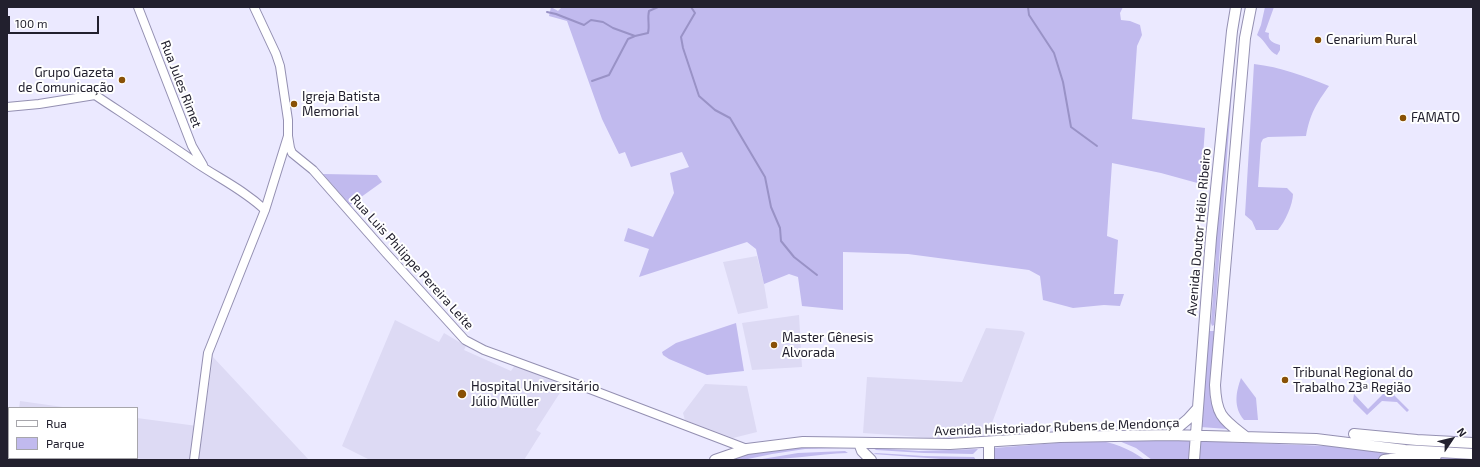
<!DOCTYPE html>
<meta charset="utf-8">
<style>
body{margin:0}
#map{position:relative;width:1480px;height:467px;overflow:hidden;background:#ebe9ff;font-family:"Exo 2",sans-serif}
canvas{display:block}
.frame{position:absolute;inset:0;border:8px solid #22202e;pointer-events:none}
.legend{position:absolute;left:8px;top:407px;width:130px;height:52px;box-sizing:border-box;background:#fff;border:1px solid #a7a6ab;margin:0;padding:5px 7px;list-style:none;font-size:12px;color:#22202e}
.legend li{display:flex;align-items:center;gap:8px;height:20px}
.legend b{width:20px;border:1px solid #a7a6ab}
.north{position:absolute;left:1432px;top:419px;width:40px;height:40px;-webkit-text-stroke:3px #fff;paint-order:stroke;rotate:55deg;font-size:11px;font-weight:700;line-height:16px;text-align:center;color:#22202e}
.north::after{content:'';display:block;margin:auto;width:14px;height:18px;background:#22202e;clip-path:polygon(50% 0,100% 100%,50% 72%,0 100%)}
.scale{position:absolute;left:8px;top:16px;width:91px;height:18px;box-sizing:border-box;border:2px solid #22202e;border-top:0;padding-left:5px;font-size:12px;line-height:14px;white-space:nowrap;color:#22202e;-webkit-text-stroke:3px #fff;paint-order:stroke}
</style>
<div id="map">
<canvas width="1480" height="467"></canvas>
<div class="frame"></div>
<ul class="legend">
<li><b style="height:5px;background:#fff"></b>Rua</li>
<li><b style="height:11px;background:#c1baee"></b>Parque</li>
</ul>
<div class="north">N</div>
<div class="scale">100 m</div>
</div>
<script>
const ctx = document.querySelector('canvas').getContext('2d');
ctx.lineJoin = 'round';
function fill(path, color) {
  ctx.fillStyle = color;
  ctx.fill(path, 'evenodd');
}
function strokePath(path, color, width, dash) {
  ctx.strokeStyle = color;
  ctx.lineWidth = width;
  ctx.lineCap = dash ? 'butt' : 'round';
  ctx.setLineDash(dash || []);
  ctx.stroke(path);
}
function write(font, color, halo, rows, align = 'center') {
  ctx.font = font + ' "Exo 2",sans-serif';
  ctx.lineWidth = 4;
  ctx.setLineDash([]);
  ctx.textBaseline = 'middle';
  ctx.strokeStyle = halo;
  ctx.fillStyle = color;
  for (const [text, x, y, turn = 0] of rows) {
    ctx.save();
    ctx.translate(x, y);
    ctx.rotate((+turn || 0) * Math.PI / 180);
    ctx.textAlign = isNaN(turn) ? turn : align;
    if (halo) ctx.strokeText(text, 0, 0);
    ctx.fillText(text, 0, 0);
    ctx.restore();
  }
}
const built = new Path2D(`
 M757 256 764 284 768 308 738 314 723 262Z
 M799 315 802 367 752 370 742 323Z
 M395 320 439 342 444 333 466 346 464 350 511 371 515 365 565 385 536 430 541 433 524 460H370L342 446Z
 M986 328 1022 331 1025 333 988 434 954 438H935L863 433 867 377 962 382Z
 M213 357 309 460H198Z
 M705 384 747 386 757 432 733 438 685 420 683 413Z
 M20 401 70 408H19Z
 M7 418H9V458H137V418L197 426 193 460H7Z`);
const green = new Path2D(`
 M551 7 558 11 562 7H1123L1120 13 1121 20 1130 21 1140 25 1142 35 1137 46 1132 119 1205 128 1201 184 1161 173 1112 163 1107 236 1118 240 1114 294H1124L1120 306 1104 305 1073 308 1043 300 1040 276 1029 270 908 254 843 252V310L802 306 798 277 789 274 764 284 756 249 747 242 639 277 649 249 624 241 628 228 653 237 674 193 670 173 689 167 682 152 631 167 625 152 619 154 602 119 567 21 549 16Z
 M1237 7H1242L1236 39 1214 325 1212 326 1211 323 1216 255 1214 239Z
 M1265 7H1274L1265 32 1269 33C1267 41 1274 43 1280 45V50L1277 55C1269 52 1266 41 1257 35L1261 25Z
 M1254 64C1281 67 1304 76 1329 86 1316 104 1310 114 1306 136L1268 137 1263 139 1261 143 1258 187 1287 188 1293 194C1293 204 1285 222 1278 230H1256L1252 221 1245 215Z
 M323 174 377 175 382 182 350 205Z
 M736 323 744 371 707 375 669 359 663 355 662 352 676 343Z
 M1208 331H1214L1210 398 1216 415 1228 429 1200 427Z
 M1241 378 1256 398 1258 420H1244C1233 407 1236 392 1241 378Z
 M1386 389 1390 390 1393 389 1396 392 1394 395 1409 410 1407 412 1397 402 1382 401 1367 415 1353 401 1354 394 1368 409 1383 394 1382 392Z
 M1119 438 1191 440 1189 460H1152L1136 448 1119 441Z
 M1093 440C1113 442 1128 448 1145 460H995L994 448Z
 M1200 441 1354 447 1473 456V460H1199Z
 M848 446 845 448 805 449 772 454 743 460H726L748 454 792 447Z
 M873 448 919 451 978 449 973 454 924 453 876 450Z
 M845 451 848 453C817 454 787 460 756 460L798 453Z
 M876 453 924 456 974 457 976 460H955L873 454Z`);
const stream = new Path2D(`
 M691 7 695 13 681 37 683 48 699 96 715 110 730 118 765 177 771 207 780 228 781 241 794 257 817 275
 M1028 7 1029 15 1054 53 1063 82 1071 127 1097 146
 M547 12 556 14 584 25 591 20 603 22 613 28 635 36 648 33C650 25 647 19 649 11L658 7
 M592 81 609 75 628 39 635 36`);
const minor = new Path2D(`
 M138 7 192 146 203 165
 M7 107 39 104 95 95C128 117 160 138 192 160 216 177 243 189 265 210
 M288 136 290 148 292 153 313 170 386 253 465 340 484 350 574 383 747 449
 M194 460 208 353 265 210 288 136V120L280 66 276 54 254 7`);
const major = new Path2D(`
 M1354 434 1417 440 1473 443
 M1169 435 1188 419 1198 408
 M1246 437C1223 419 1216 416 1215 385L1245 38 1251 7
 M859 443 862 451 871 460
 M715 460 747 449 803 442 950 444 1060 437 1169 435 1316 439 1405 450 1473 454
 M989 460V442
 M1194 460 1211 238 1232 31 1236 7
 M1384 460 1391 459 1430 458 1436 456`);
const markers = [
 [1318,40,4,"#895106"],
 [122,80,4,"#895106"],
 [294,104,4,"#895106"],
 [1403,118,4,"#895106"],
 [774,345,4,"#895106"],
 [1285,380,4,"#895106"],
 [462,394,5,"#895106"]
];
const poiNames = [
 ["Cenarium Rural",1326,40],
 ["Grupo Gazeta",114,73,"right"],
 ["de Comunicação",114,88,"right"],
 ["Igreja Batista",302,97],
 ["Memorial",302,112],
 ["FAMATO",1411,118],
 ["Master Gênesis",782,338],
 ["Alvorada",782,353],
 ["Tribunal Regional do",1293,373],
 ["Trabalho 23ª Região",1293,388],
 ["Hospital Universitário",471,387],
 ["Júlio Müller",471,402]
];
const streetNames = [
 ["Rua Jules Rimet",181,84,69],
 ["Avenida Doutor Hélio Ribeiro",1199,232,-85],
 ["Rua Luis Philippe Pereira Leite",412,262,48],
 ["Avenida Historiador Rubens de Mendonça",1057,427,-2]
];
fill(built, '#dddaf4');
fill(green, '#c1baee');
strokePath(stream, '#9992c6', 2);
strokePath(minor, '#9490b2', 10);
strokePath(major, '#9490b2', 12);
strokePath(minor, '#fff', 8);
strokePath(major, '#fff', 10);
for (const [x, y, r, color] of markers) {
  const dot = new Path2D();
  dot.arc(x, y, r, 0, 2 * Math.PI);
  ctx.fillStyle = color;
  ctx.fill(dot);
  strokePath(dot, '#fff', 1.5);
}
write('13px', '#22202e', '#fff', poiNames, 'left');
write('13px', '#22202e', '#fff', streetNames);
</script>
